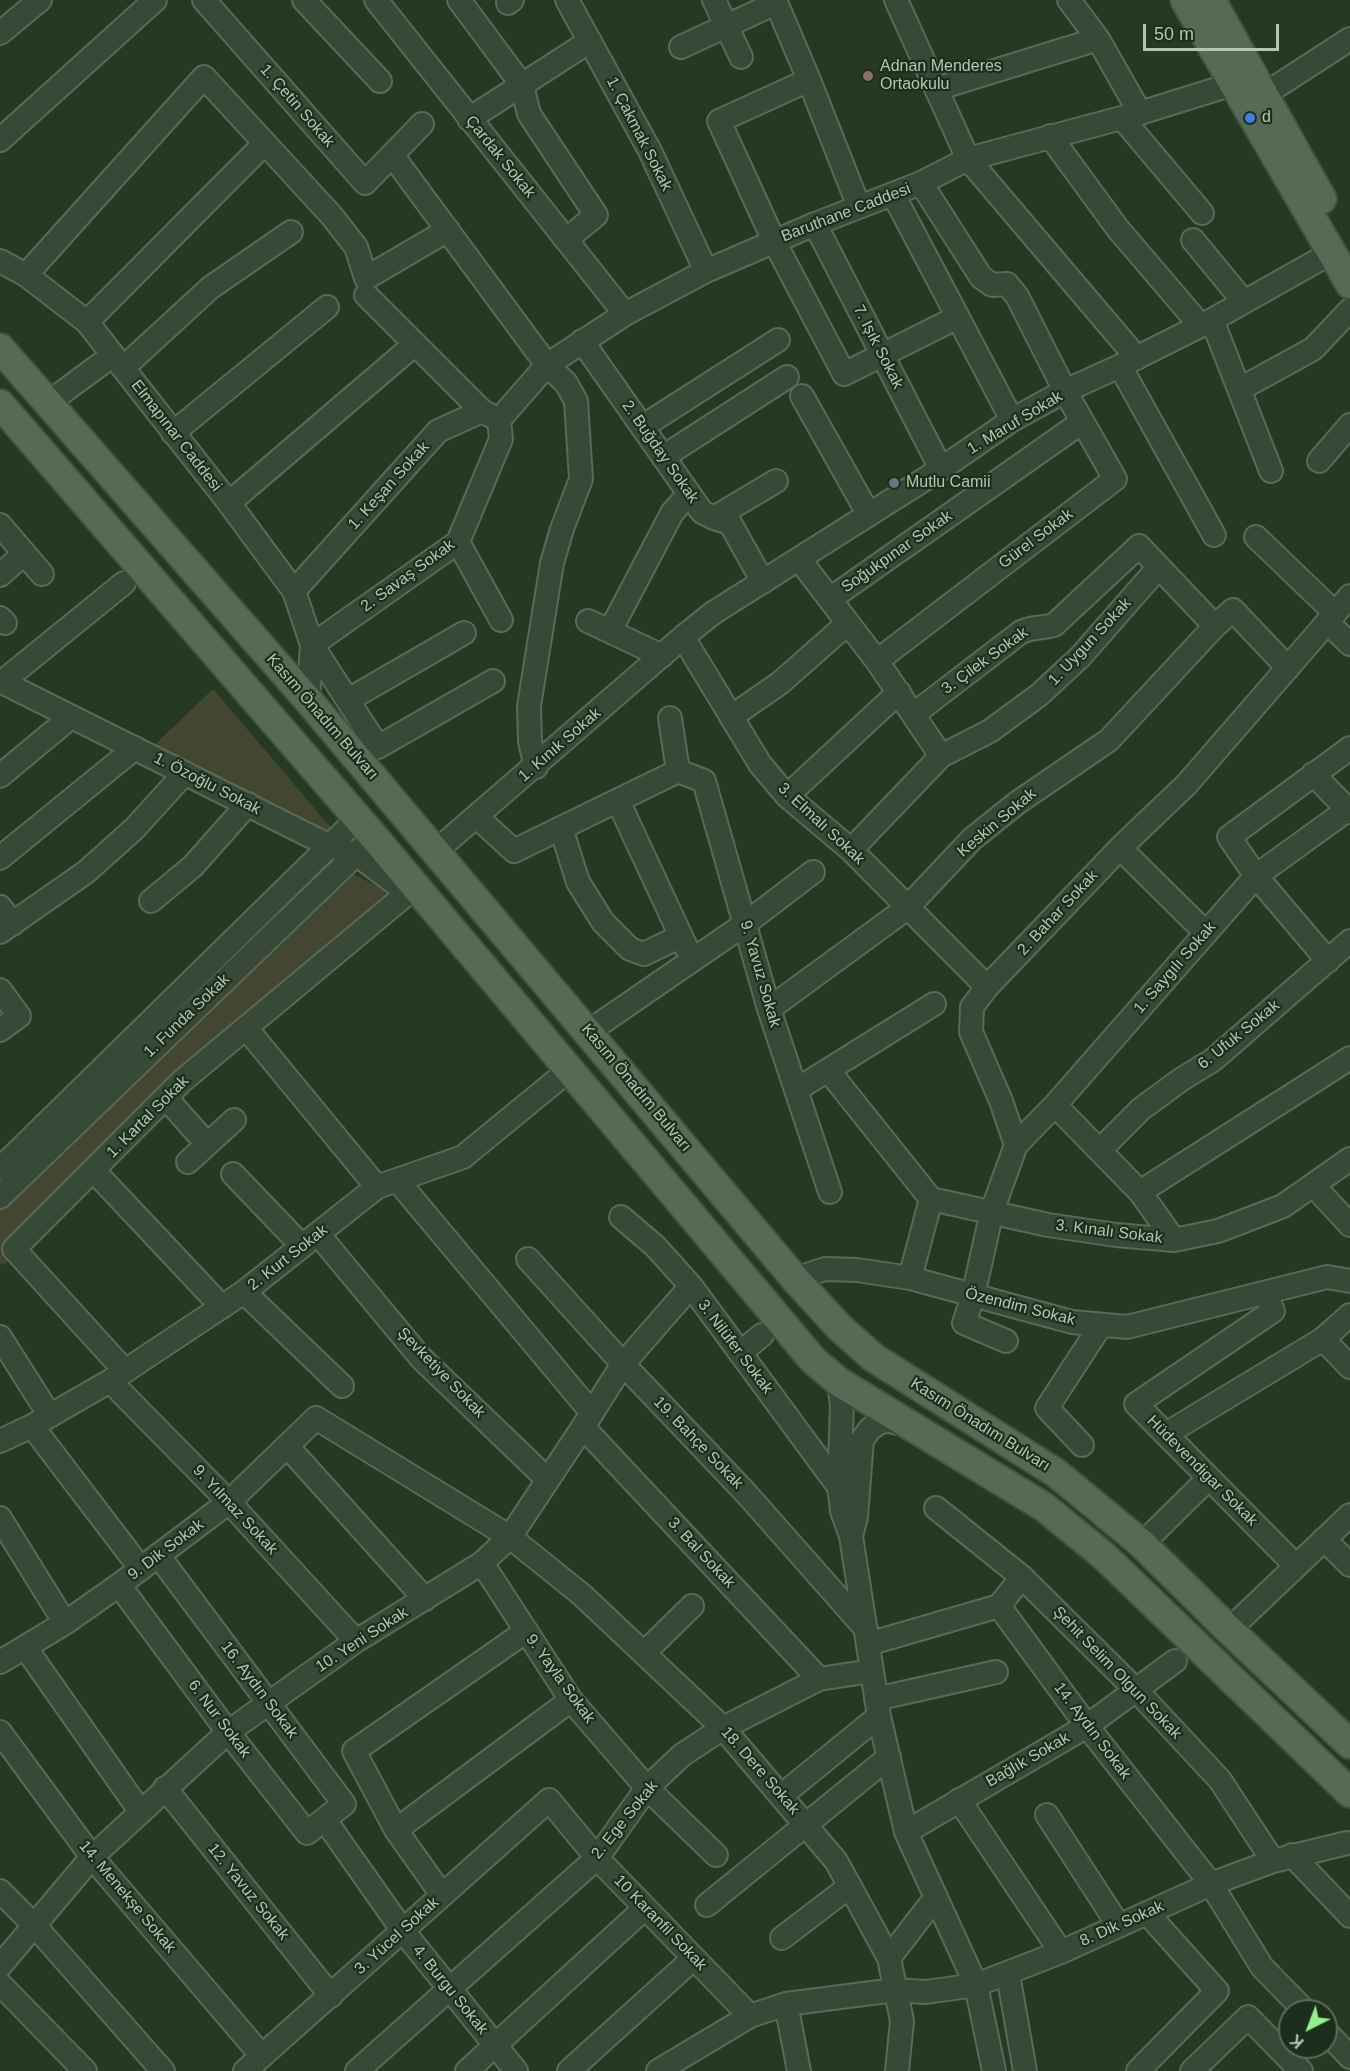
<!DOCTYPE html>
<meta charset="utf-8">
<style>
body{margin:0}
#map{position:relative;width:1350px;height:2071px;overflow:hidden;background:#253923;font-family:Helvetica,sans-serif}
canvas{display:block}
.north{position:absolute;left:1278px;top:1999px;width:60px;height:60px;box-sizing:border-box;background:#1e2e1c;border:2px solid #5a6b58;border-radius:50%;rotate:222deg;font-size:16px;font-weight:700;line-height:24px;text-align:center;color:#b3c6b2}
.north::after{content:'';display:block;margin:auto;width:21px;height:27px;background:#91f18c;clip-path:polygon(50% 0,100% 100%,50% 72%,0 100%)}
.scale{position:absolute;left:1143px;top:24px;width:136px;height:27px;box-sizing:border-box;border:3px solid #b3c6b2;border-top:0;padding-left:8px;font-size:18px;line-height:21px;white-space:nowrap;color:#b3c6b2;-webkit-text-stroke:4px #1e2e1c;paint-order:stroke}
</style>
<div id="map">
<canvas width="1350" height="2071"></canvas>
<div class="north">K</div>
<div class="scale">50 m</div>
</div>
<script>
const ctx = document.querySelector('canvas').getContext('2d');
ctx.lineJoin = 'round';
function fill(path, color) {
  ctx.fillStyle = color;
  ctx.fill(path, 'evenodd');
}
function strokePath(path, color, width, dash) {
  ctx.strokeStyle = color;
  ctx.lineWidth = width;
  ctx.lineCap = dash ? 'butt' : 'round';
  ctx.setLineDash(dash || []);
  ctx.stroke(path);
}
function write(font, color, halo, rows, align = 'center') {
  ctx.font = font + ' Helvetica,sans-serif';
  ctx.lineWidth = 4.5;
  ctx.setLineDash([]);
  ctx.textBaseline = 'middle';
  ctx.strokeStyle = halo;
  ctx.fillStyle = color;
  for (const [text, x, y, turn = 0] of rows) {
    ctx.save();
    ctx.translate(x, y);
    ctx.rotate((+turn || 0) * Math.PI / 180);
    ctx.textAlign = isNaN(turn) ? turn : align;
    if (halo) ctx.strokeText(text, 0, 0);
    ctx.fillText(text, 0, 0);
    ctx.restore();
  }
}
const green = new Path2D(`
 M213 689 333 830 332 843 148 751Z
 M352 873 382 889 387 898 6 1247 7 1263 0 1265V1208Z`);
const minor = new Path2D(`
 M204 0 365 183 392 155 547 365 566 383 576 401 581 479 562 529 552 563 529 706 530 741 536 767
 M304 0 380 81
 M376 0 625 314
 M459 0 522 85 529 114 596 215 566 240
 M567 0 650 151 706 271
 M714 0 741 57
 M775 0 809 80 859 207
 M896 0 968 159 1137 358
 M1069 0 1098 39 1140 113
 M508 3 512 0
 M0 33 40 0
 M681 47 776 3
 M809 80 719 121 774 241 844 374 958 317
 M936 89 1098 39
 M1265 94 1350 39
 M1122 118 1202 213
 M469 119 590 41
 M1050 136 1118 229 1200 325
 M0 140 155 0
 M392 155 422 124
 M893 194 1012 420
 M815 224 941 469
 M1193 240 1244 302
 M0 261 26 275 87 322 229 503 294 591 312 645 308 700
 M26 275 204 77 331 215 356 247 366 278 448 230
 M366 295 482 411
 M1212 320 1271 471
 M87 322 265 143
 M582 341 702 512 714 518 730 523 763 582
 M1120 366 1214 535
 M123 368 210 288 291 232
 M1240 389 1313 349 1350 310
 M802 396 869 515
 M48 403 113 355
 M499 420 547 365 625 314 706 271 815 224 921 183 968 159 1140 113 1233 84
 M642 427 778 340
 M173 433 327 307
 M663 457 787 377
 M1319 461 1350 425
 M229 503 415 344
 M714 518 776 481
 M0 525 42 574
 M1256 537 1335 613
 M458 542 501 620
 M799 559 877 661 941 756
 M0 575 24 554
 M294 591 438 431 482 411 499 420
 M830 599 1082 422
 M0 618 5 623
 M588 621 662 656
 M1327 622 1350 644
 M610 631 672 513 689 494
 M683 637 760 764 787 796 851 850 987 987
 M877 661 1115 479 1065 391 1017 296 1007 284 992 285 981 277 921 183
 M0 681 330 846 356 854 408 893
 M493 681 378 747 312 645 458 542 501 439 499 420
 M2 682 124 583
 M348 700 464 633
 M914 714 1021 632C1035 626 1040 629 1054 625L1139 546 1215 626 1233 610 1288 668
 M731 717 780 683 848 623
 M670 718 678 771
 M678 771 704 781 769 1009 830 1192
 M1313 774 1350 812
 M0 776 71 717
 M787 796 899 692
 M618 801 687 949
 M477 817 514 851 678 771
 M561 828 578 882 603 922 630 949 644 954 681 936
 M1120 848 1206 933
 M851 850 941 756 990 731 1039 695 1080 657 1159 567
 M436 851 683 637 713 613 941 469 1012 420 1065 391 1120 366 1212 320 1331 253
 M0 858 135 748
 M151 901 193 866 248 804
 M0 907 13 924
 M0 932 86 872 134 829 185 773
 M1328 961 1256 876 1229 837 1350 748
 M0 990 19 1016 0 1030
 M769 1009 907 908 972 839 1017 803 1109 740 1215 626
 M246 1028 377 1187
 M588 1032 745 924 813 872
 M828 1070 931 1199 1048 1225 1116 1235 1174 1240 1218 1231 1283 1206 1350 1159
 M796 1090 934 1004
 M166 1098 207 1144
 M1055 1105 1140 1192 1174 1240
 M1016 1145 1055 1105 1256 876 1350 808
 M1100 1150 1141 1109 1182 1079 1213 1060 1350 941
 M188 1162 234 1120
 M0 1169 358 818
 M94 1171 222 1307
 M233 1174 302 1246
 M397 1180 592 1413
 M1313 1185 1350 1225
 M1140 1192 1350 1058
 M0 1197 374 837
 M621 1217 655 1246 691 1286 839 1487
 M318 1234 421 1358 547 1479
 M528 1259 623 1364 744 1491 866 1629
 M910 1278 931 1199
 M795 1279 825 1269 857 1270 910 1278 1072 1322 1127 1327 1327 1277 1350 1281
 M244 1292 342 1386
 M1266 1294 1273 1311 1136 1404 1296 1566
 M0 1337 50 1416
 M1323 1339 1350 1367
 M1006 1341 964 1323 973 1296 992 1211 1016 1145 1001 1101 971 1032 972 1007 987 987 1120 848 1187 784 1350 596
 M740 1353 762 1335
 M125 1371 14 1249 182 1081 415 887
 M110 1381 229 1502 356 1641
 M839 1382 842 1406 839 1487 842 1511 851 1536 879 1716 906 1832 976 1985 994 2071
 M32 1426 141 1569
 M583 1427 819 1679
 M1166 1434 1323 1339 1350 1315
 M0 1441 32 1426 110 1381 244 1292 377 1187 463 1157 569 1070
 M1082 1445 1047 1408 1101 1325
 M287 1446 425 1599
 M936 1508 1022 1577 1137 1691 1220 1780 1273 1861
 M0 1518 65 1623
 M851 1536 856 1517 862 1440 870 1429 880 1422 889 1421 908 1425
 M1324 1539 1350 1565
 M1142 1544 1209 1478
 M482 1563 571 1700 647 1788 716 1855
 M1022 1577 999 1606 1087 1726 1211 1884 1262 1967 1305 2011
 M119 1585 228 1732 307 1833 344 1804 158 1555
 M1229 1630 1350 1515
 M868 1644 999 1606
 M25 1647 140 1811
 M645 1652 692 1606
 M0 1662 65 1623 119 1585 229 1502 316 1418 510 1537 582 1595 723 1728 836 1861 889 1958 902 2021 897 2071
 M876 1699 996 1672
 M0 1732 92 1857 262 2056
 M165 1788 331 1996
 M781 1796 879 1716
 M959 1800 1061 1952
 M1047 1815 1119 1926
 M325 1820 403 1931 516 2071
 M396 1830 571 1700
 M906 1832 1087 1726 1175 1661
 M1292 1855 1350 1916
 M0 1891 35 1926 163 2071
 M442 1895 396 1830 354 1751 525 1632
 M707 1905 889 1757
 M782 1938 850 1886
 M889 1958 936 1897
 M0 1966 92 1857 228 1732 356 1641 482 1563 510 1537 583 1427 623 1364 691 1286
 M1008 1974 1025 2071
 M0 1984 85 2071
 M786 2004 799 2071
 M1326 2032 1350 2057
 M245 2071 549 1800 597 1858 750 2016
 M357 2071 597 1858 647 1788 682 1755 723 1728 819 1679 871 1671
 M467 2071 645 1908
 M569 2071 694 1958
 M658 2071 750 2016 786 2004 895 1990 926 1992 976 1985 1061 1952 1211 1884 1273 1861 1347 1843
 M1138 2071 1217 1991 1147 1913
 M1192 2071 1248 2017 1301 2071`);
const major = new Path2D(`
 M1185 0 1350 284
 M1211 0 1322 199
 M0 348 308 700 795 1279 839 1327 874 1358 1056 1473 1142 1544 1229 1630 1350 1744
 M0 404 374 837 813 1360 839 1382 1044 1507 1104 1556 1350 1793`);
const markers = [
 [868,76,6,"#8d6e63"],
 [1250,118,6,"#3f7fe0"],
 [894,483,6,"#6b7280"]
];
const poiNames = [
 ["Adnan Menderes",880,67],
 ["Ortaokulu",880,85],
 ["d",1262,118],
 ["Mutlu Camii",906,483]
];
const streetNames = [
 ["1. Çetin Sokak",297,106,49],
 ["1. Çakmak Sokak",639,134,63],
 ["Çardak Sokak",500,157,51],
 ["Baruthane Caddesi",846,213,-21],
 ["7. Işık Sokak",878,347,63],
 ["1. Maruf Sokak",1015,423,-31],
 ["Elmapınar Caddesi",176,436,52],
 ["2. Buğday Sokak",660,452,55],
 ["1. Keşan Sokak",389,486,-48],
 ["Gürel Sokak",1036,539,-37],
 ["Soğukpınar Sokak",897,552,-35],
 ["2. Savaş Sokak",408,576,-36],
 ["1. Uygun Sokak",1090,642,-47],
 ["3. Çilek Sokak",985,661,-36],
 ["Kasım Önadım Bulvarı",322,717,49],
 ["1. Kınık Sokak",560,745,-41],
 ["1. Özoğlu Sokak",207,784,27],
 ["Keskin Sokak",997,823,-40],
 ["3. Elmalı Sokak",821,824,43],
 ["2. Bahar Sokak",1058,913,-47],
 ["1. Saygılı Sokak",1175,968,-49],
 ["9. Yavuz Sokak",760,974,74],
 ["1. Funda Sokak",187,1016,-44],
 ["6. Ufuk Sokak",1239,1035,-39],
 ["Kasım Önadım Bulvarı",636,1088,50],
 ["1. Kartal Sokak",148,1117,-45],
 ["3. Kınalı Sokak",1109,1232,7],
 ["2. Kurt Sokak",288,1258,-38],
 ["Özendim Sokak",1020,1307,14],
 ["3. Nilüfer Sokak",735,1347,53],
 ["Şevketiye Sokak",441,1373,46],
 ["Kasım Önadım Bulvarı",980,1425,32],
 ["19. Bahçe Sokak",698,1443,46],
 ["Hüdevendigar Sokak",1202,1471,45],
 ["9. Yılmaz Sokak",235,1510,47],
 ["9. Dik Sokak",166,1550,-37],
 ["3. Bal Sokak",701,1553,47],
 ["10. Yeni Sokak",362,1640,-33],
 ["Şehit Selim Olgun Sokak",1117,1673,46],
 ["9. Yayla Sokak",560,1679,54],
 ["16. Aydın Sokak",259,1690,53],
 ["6. Nur Sokak",219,1719,53],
 ["14. Aydın Sokak",1092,1731,53],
 ["Bağlık Sokak",1028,1760,-30],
 ["18. Dere Sokak",760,1771,49],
 ["2. Ege Sokak",625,1820,-51],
 ["12. Yavuz Sokak",248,1892,51],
 ["14. Menekşe Sokak",127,1897,50],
 ["10 Karanfil Sokak",660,1923,46],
 ["8. Dik Sokak",1122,1924,-24],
 ["3. Yücel Sokak",397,1936,-42],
 ["4. Burgu Sokak",450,1990,51]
];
fill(green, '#434732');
strokePath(minor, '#596a57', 26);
strokePath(major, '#425340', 32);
strokePath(minor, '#384a37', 22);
strokePath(major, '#576a55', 28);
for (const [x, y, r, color] of markers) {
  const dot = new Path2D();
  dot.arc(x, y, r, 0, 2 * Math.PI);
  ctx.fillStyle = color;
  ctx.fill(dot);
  strokePath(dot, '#1e2e1c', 2);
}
write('16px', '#b3c6b2', '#1e2e1c', poiNames, 'left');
write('16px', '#b3c6b2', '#1e2e1c', streetNames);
</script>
